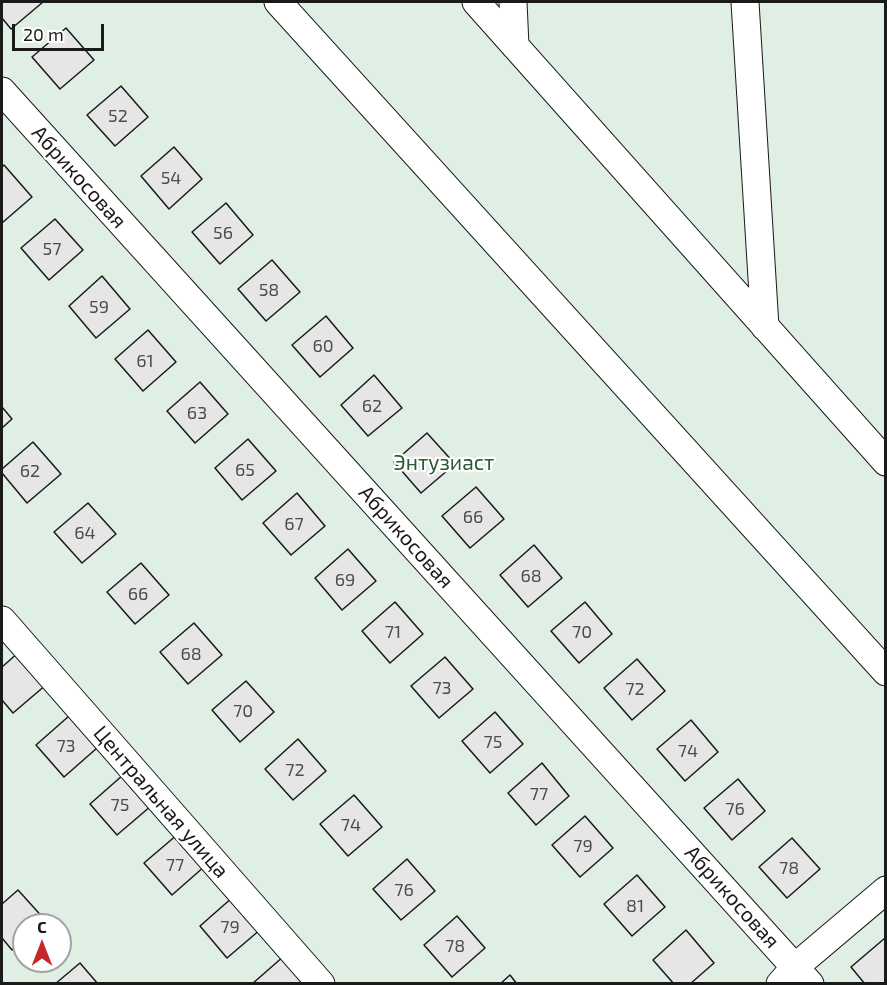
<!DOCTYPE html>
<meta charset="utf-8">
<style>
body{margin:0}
#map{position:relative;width:887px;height:985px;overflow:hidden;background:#fff;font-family:"Exo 2",sans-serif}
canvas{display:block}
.frame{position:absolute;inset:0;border:3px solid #1a1a1a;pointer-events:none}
.north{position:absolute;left:12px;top:913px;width:60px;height:60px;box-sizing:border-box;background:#fff;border:2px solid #a3a3a3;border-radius:50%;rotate:0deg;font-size:16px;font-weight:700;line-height:24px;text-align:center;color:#1a1a1a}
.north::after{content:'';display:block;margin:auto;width:21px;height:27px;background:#c62828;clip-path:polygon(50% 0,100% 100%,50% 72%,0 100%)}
.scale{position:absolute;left:12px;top:24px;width:92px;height:27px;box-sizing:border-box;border:3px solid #1a1a1a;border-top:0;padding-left:8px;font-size:18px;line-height:21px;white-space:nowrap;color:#1a1a1a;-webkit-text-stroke:4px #fff;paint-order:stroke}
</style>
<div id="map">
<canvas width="887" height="985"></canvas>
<div class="frame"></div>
<div class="north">С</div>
<div class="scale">20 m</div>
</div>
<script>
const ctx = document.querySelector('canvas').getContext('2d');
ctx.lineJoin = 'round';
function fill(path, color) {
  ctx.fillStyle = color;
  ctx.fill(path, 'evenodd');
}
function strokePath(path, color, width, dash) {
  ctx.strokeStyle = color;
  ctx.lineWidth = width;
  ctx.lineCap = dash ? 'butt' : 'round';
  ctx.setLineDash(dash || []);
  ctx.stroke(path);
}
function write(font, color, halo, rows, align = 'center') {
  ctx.font = font + ' "Exo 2",sans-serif';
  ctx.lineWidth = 4.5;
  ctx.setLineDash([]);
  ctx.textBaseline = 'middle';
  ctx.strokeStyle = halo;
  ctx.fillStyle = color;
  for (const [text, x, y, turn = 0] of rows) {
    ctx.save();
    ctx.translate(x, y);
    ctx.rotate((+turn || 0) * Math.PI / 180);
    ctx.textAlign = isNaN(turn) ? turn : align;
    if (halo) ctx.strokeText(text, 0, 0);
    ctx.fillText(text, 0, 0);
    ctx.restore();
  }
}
const green = new Path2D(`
 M2 2H885V983L2 984ZM24 925H60V961H24Z`);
const building = new Path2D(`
 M2 2H43L11 29 2 18Z
 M66 28 94 60 60 89 32 57Z
 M121 86 148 117 115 146 87 115Z
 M174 147 202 179 169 209 141 176Z
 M4 165 32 197 2 223V167Z
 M226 203 253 235 220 264 192 232Z
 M55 219 83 250 49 280 21 248Z
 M272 260 300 292 266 321 238 289Z
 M102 276 130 309 96 338 69 306Z
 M326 316 353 348 320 377 292 345Z
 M148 330 176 362 143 391 115 359Z
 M374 375 402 408 368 436 341 405Z
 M200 382 228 414 195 443 167 411Z
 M2 407 12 419 2 428Z
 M427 433 455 464 421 493 394 462Z
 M248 439 276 471 242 500 215 468Z
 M33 442 61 474 27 503 2 473V469Z
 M476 487 504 519 470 548 442 516Z
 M297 493 325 526 291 555 263 523Z
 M88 503 116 534 82 563 54 532Z
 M534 545 562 578 528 607 500 575Z
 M348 549 376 581 342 610 315 578Z
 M141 563 169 595 135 624 107 592Z
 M395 602 423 634 390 663 362 631Z
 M585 602 612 634 579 663 551 631Z
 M194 623 222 655 188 684 160 652Z
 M19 652 47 684 13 713 2 700V667Z
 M445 657 473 689 439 718 411 686Z
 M637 659 665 691 632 720 604 688Z
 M246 681 274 712 240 742 212 710Z
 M495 712 523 744 490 773 462 741Z
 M69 716 97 748 64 777 36 745Z
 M691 720 718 752 685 781 657 749Z
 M298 739 326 771 293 800 265 769Z
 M542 763 569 796 536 825 508 793Z
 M123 775 151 806 117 835 90 804Z
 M738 779 765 811 732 840 704 808Z
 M354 795 382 827 348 856 320 824Z
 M585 816 613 848 580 877 552 845Z
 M178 834 205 866 172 895 144 863Z
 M792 838 820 869 787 898 759 867Z
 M407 859 435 891 401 920 373 889Z
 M637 875 665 907 632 936 604 904Z
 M18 890 46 921 41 925H24V940L12 950 2 938V904Z
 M233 897 261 929 227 958 200 926Z
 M457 916 485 948 452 977 424 945Z
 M686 930 714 963 690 984H674L653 960Z
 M885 938 886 984H865L851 967Z
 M284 956 309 984H252Z
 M80 963 98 984H55Z
 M510 975 517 984H500Z`);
const minor = new Path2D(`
 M278 2 886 672
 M476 2 886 462
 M513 2 515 46
 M745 2 765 327
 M2 91 810 984
 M2 620 321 984
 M780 984 795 967 886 890`);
const numberNames = [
 ["52",118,116],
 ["54",171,178],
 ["56",223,233],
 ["57",52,249],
 ["58",269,290],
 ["59",99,307],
 ["60",323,346],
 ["61",145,361],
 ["62",372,406],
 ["63",197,413],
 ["65",245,470],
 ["62",30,471],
 ["66",473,517],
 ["67",294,524],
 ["64",85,533],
 ["68",531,576],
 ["69",345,580],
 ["66",138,594],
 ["71",393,632],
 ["70",582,632],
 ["68",191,654],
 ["73",442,688],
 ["72",635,689],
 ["70",243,711],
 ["75",493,742],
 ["73",66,746],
 ["74",688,751],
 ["72",295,770],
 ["77",539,794],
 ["75",120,805],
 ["76",735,809],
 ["74",351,825],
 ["79",583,846],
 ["77",175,865],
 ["78",789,868],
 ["76",404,890],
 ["81",635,906],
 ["79",230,927],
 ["78",455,946]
];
const streetNames = [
 ["Абрикосовая",79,177,48],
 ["Абрикосовая",406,537,48],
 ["Центральная улица",161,802,49],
 ["Абрикосовая",732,897,48]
];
const parkNames = [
 ["Энтузиаст",444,463]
];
fill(green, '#e0efe3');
strokePath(green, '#6a6a6a', 1.5);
fill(building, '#e6e6e6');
strokePath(building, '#1a1a1a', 1.5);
strokePath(minor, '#1a1a1a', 29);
strokePath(minor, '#fff', 27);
write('18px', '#4d4d4d', null, numberNames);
write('21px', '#1a1a1a', '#fff', streetNames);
write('21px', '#2b5a34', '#fff', parkNames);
</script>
